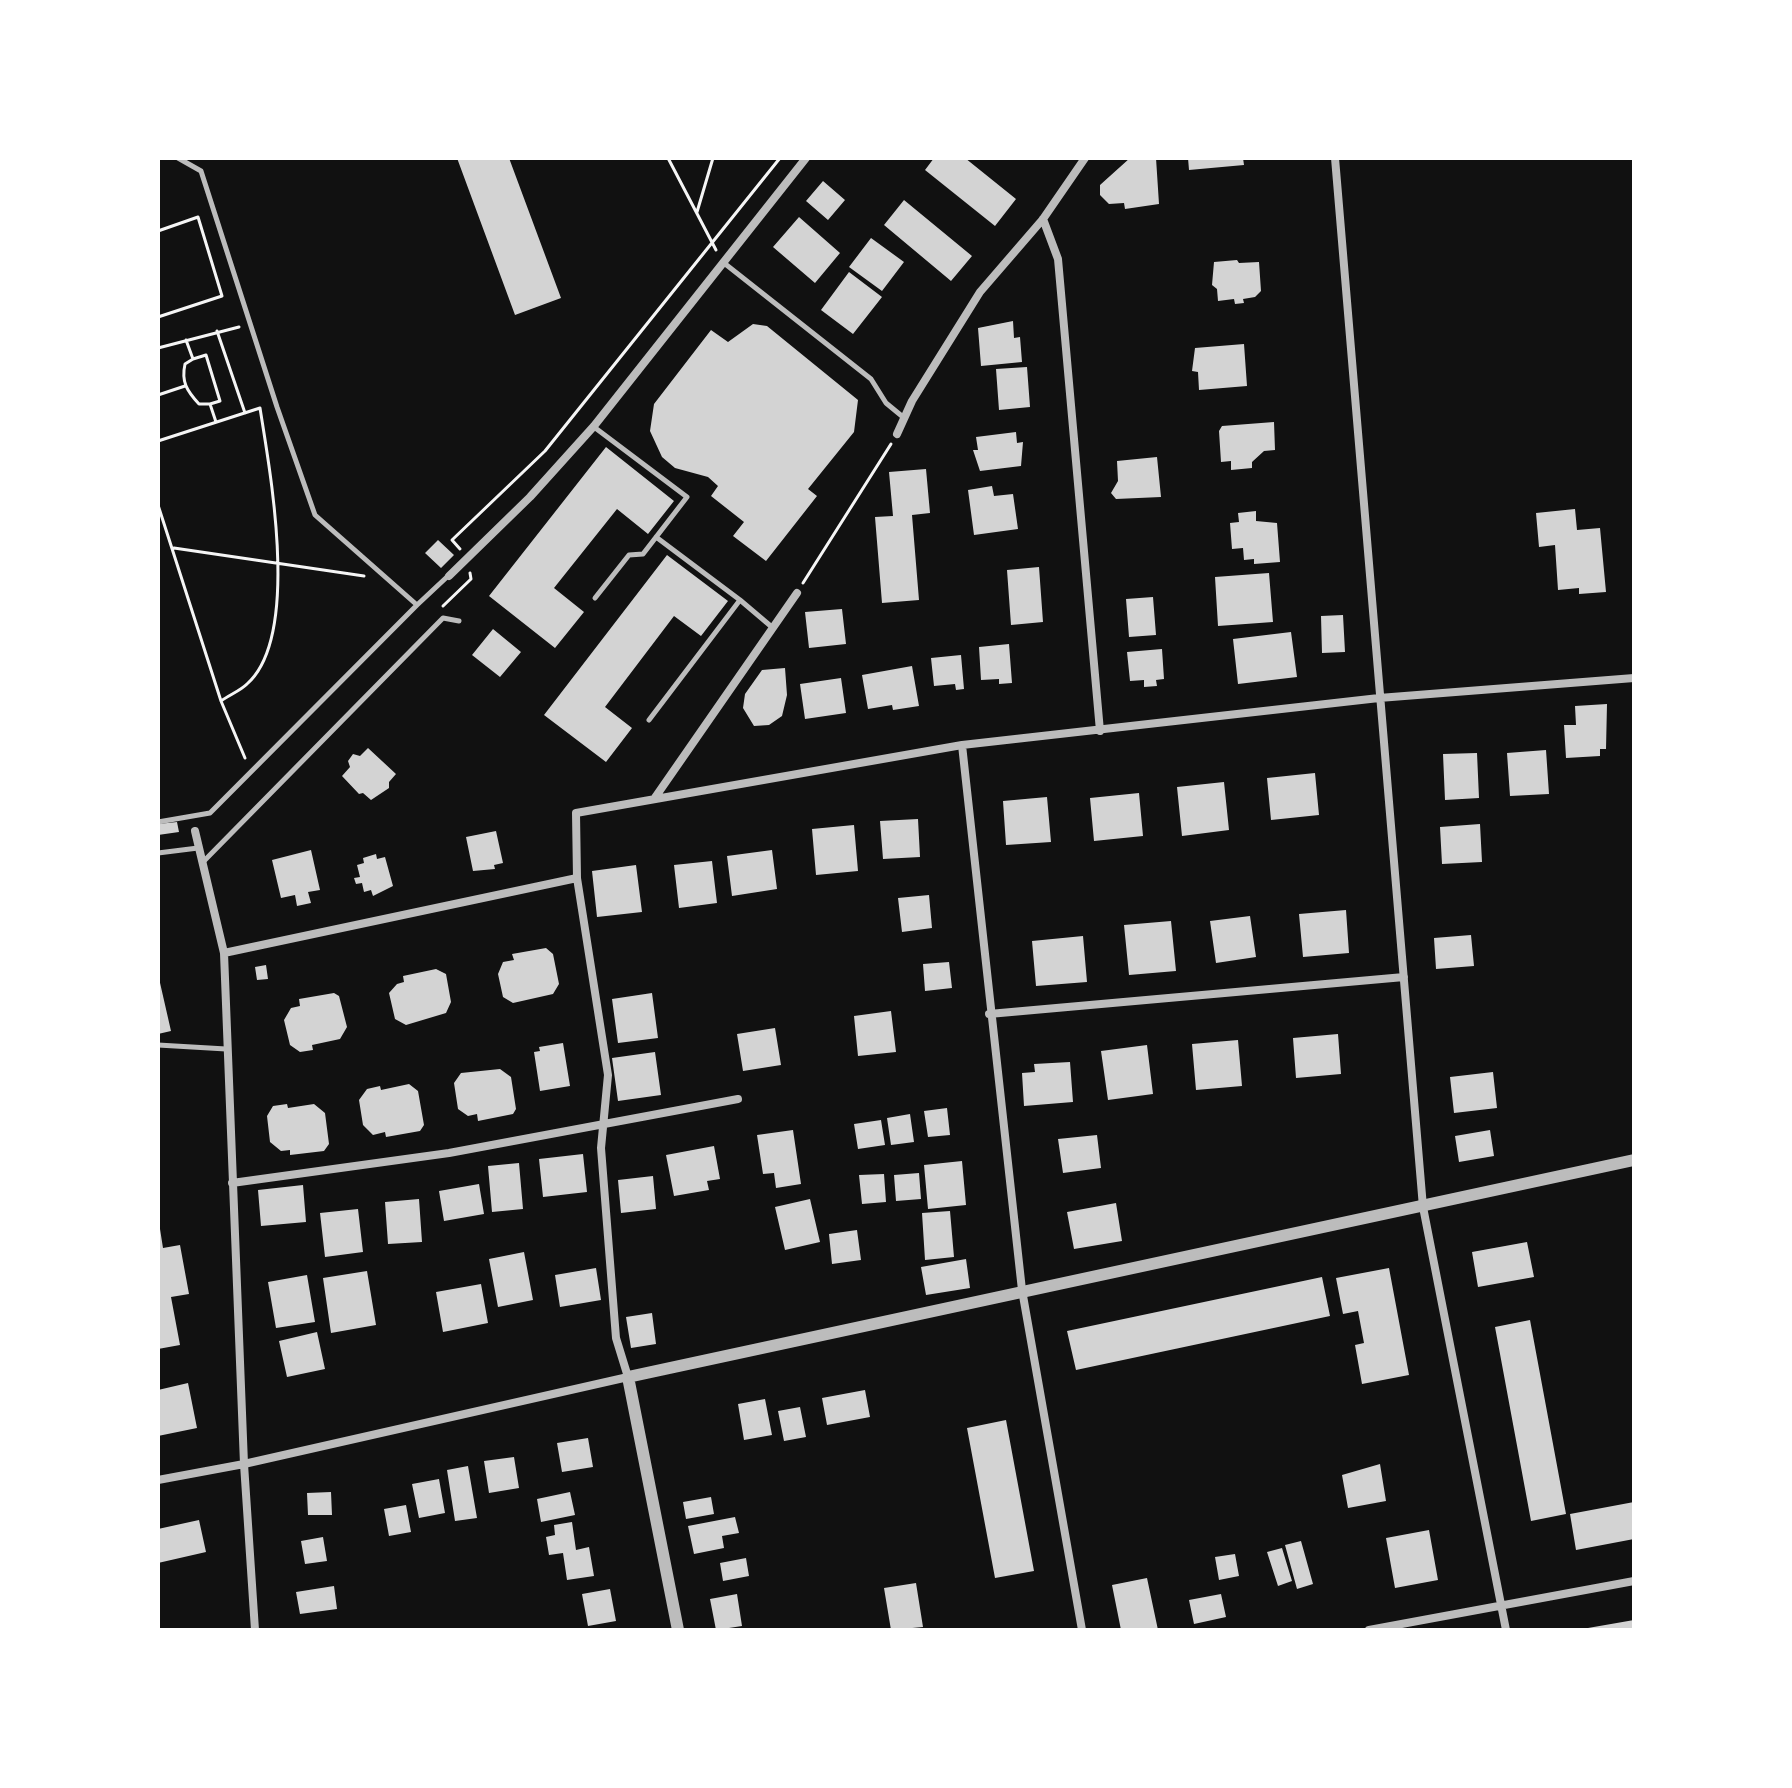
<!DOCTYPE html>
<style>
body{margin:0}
#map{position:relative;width:1792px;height:1788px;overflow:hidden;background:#111;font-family:Barlow,sans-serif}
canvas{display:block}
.frame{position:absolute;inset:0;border:160px solid #fff;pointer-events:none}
</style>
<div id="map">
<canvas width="1792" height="1788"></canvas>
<div class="frame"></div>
</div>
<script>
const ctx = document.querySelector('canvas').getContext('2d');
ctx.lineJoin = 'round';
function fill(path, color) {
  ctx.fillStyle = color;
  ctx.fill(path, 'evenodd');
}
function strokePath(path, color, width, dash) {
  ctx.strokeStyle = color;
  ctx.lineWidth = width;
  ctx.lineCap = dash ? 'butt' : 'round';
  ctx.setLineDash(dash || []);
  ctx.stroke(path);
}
const building = new Path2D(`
 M457 158H509L561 298 515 315Z
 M934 158H965L1016 199 995 226 925 170Z
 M1130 158H1156L1159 204 1125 209 1124 203 1109 204 1100 195V185Z
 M1188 158H1243L1244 165 1189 170Z
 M823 181 845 200 828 220 806 201Z
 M904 200 972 256 951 281 884 225Z
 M799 217 840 253 815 283 773 247Z
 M871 238 904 262 882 291 849 267Z
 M1237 260 1239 263 1259 262 1261 291 1255 297 1243 299 1244 303 1235 304 1234 299 1218 301 1217 289 1212 285 1214 262Z
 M849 272 882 297 853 334 821 310Z
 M1013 321 1014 338 1020 337 1022 362 981 366 978 328Z
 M753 324 767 326 858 400 854 432 808 489 817 496 766 561 733 536 744 522 711 496 718 486 708 477 675 468 662 457 650 431 654 404 711 330 728 342Z
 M1244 344 1247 386 1199 390 1198 372 1192 371 1195 348Z
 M1027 367 1030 407 999 410 996 369Z
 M1274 422 1275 450 1264 451 1252 462V468L1231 470V461L1221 462 1219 431 1222 426Z
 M1016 432 1017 443 1023 442 1021 466 980 471 973 450H978L976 437Z
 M606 447 674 501 648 534 617 509 554 588 584 612 555 648 489 596Z
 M1157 457 1161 497 1116 499 1111 493 1118 481 1117 461Z
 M926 469 930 513 912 515 919 600 882 603 875 517 893 516 889 472Z
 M992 486 994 496 1013 494 1018 529 974 535 968 490Z
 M1575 509 1577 530 1600 528 1606 592 1579 594V588L1558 590 1555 545 1539 547 1536 513Z
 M1256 511V521L1277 523 1280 562 1254 564V559L1244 560 1243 548 1232 549 1230 523 1239 522 1238 513Z
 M438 540 454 555 441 568 425 553Z
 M667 555 728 601 701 636 674 616 605 707 632 728 606 762 544 715Z
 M1039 567 1043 622 1011 625 1007 570Z
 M1269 573 1273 622 1218 626 1215 577Z
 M1153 597 1156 635 1129 637 1126 599Z
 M842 609 846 644 809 648 805 612Z
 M1343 615 1345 652 1322 653 1321 616Z
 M493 629 521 652 500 677 472 655Z
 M1291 632 1297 677 1238 684 1233 639Z
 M1009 644 1012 683 999 684V679L981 680 979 647Z
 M1162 649 1164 679 1156 680 1157 686 1144 687V680L1130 681 1127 652Z
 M961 655 964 689 956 690 955 684 934 686 931 658Z
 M912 666 919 706 893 710 892 705 868 709 862 675Z
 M785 668 787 695 782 716 769 725 754 726 743 708 745 694 762 670Z
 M841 678 846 713 805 719 800 684Z
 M1607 704 1606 749H1600V756L1566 758 1564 725H1576L1575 706Z
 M368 748 396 774 389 782V788L371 800 363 793 359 794 342 776 350 767 348 761 353 754 360 756Z
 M1546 750 1549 794 1510 796 1507 753Z
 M1477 753 1479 798 1445 800 1443 754Z
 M1315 773 1319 815 1271 820 1267 778Z
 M1224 782 1229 830 1182 836 1177 787Z
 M1139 793 1143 836 1094 841 1090 798Z
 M1047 797 1051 842 1006 845 1003 801Z
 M918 819 920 857 883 859 880 821Z
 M177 822 179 832 158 835V824Z
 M1480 824 1482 862 1442 864 1440 827Z
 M854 825 858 871 816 875 812 829Z
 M496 831 503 863 494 865 495 869 473 871 466 837Z
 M311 850 320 890 308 892 311 903 297 906 295 895 281 898 272 860Z
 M772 850 777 889 732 896 727 856Z
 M376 854 377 859 385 857 393 886 373 896 371 890 364 892 362 883 356 884 354 878 360 877 357 865 364 863 363 858Z
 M712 861 717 903 679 908 674 865Z
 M636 865 642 912 597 917 592 871Z
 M929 895 932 928 902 932 898 898Z
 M1346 910 1349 953 1303 957 1299 914Z
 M1250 916 1256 957 1216 963 1210 921Z
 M1171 921 1176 971 1129 975 1124 925Z
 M1471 935 1474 966 1436 969 1434 938Z
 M1083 936 1087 982 1036 986 1032 941Z
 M546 948 553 954 559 984 553 994 513 1003 503 997 498 974 503 962 514 960 512 954Z
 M949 962 952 988 925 991 923 964Z
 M266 965 268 979 257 980 255 967Z
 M436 969 446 974 451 1002 446 1013 406 1025 395 1019 389 993 397 984 404 982 403 976Z
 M158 974 171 1031 158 1034Z
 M334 993 339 996 347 1027 340 1039 312 1045 313 1050 300 1052 290 1045 284 1020 291 1008 300 1006 299 999Z
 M652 993 658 1038 618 1043 612 999Z
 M891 1011 896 1052 858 1056 854 1016Z
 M775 1028 781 1065 743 1071 737 1034Z
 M1338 1034 1341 1074 1296 1078 1293 1038Z
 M1238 1040 1242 1086 1196 1090 1192 1044Z
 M563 1043 570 1086 540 1091 534 1052 540 1051 539 1047Z
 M1147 1045 1153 1094 1108 1100 1101 1051Z
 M655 1052 661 1095 618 1101 612 1058Z
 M1070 1062 1073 1102 1024 1106 1022 1073 1035 1072 1034 1064Z
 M500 1069 511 1077 516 1109 513 1114 478 1121 477 1114 468 1116 458 1109 454 1083 461 1073Z
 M1493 1072 1497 1108 1454 1113 1450 1077Z
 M409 1084 418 1091 424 1125 420 1131 386 1137 385 1132 373 1135 363 1125 359 1100 367 1089 380 1086 381 1090Z
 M287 1104 288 1108 314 1104 325 1113 329 1144 324 1151 290 1155V1150L281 1151 270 1142 267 1116 273 1106Z
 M947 1108 950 1135 928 1137 924 1111Z
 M910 1114 914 1142 891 1145 887 1118Z
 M881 1120 885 1145 858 1149 854 1124Z
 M793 1130 801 1184 776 1188 774 1173 763 1174 757 1135Z
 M1490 1130 1494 1156 1459 1162 1455 1136Z
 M1097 1135 1101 1168 1063 1173 1058 1139Z
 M714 1146 720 1179 707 1181 709 1190 674 1196 666 1155Z
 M583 1154 587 1192 543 1197 539 1159Z
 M962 1161 966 1205 928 1209 924 1165Z
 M519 1163 523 1209 492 1212 488 1166Z
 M919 1173 921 1199 896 1201 894 1175Z
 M884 1174 886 1202 862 1204 859 1175Z
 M653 1176 656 1209 621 1213 618 1180Z
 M479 1184 484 1214 444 1221 439 1191Z
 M303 1185 306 1222 261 1226 258 1190Z
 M419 1199 422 1242 388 1244 385 1202Z
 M810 1199 820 1242 785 1250 775 1207Z
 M1116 1203 1122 1241 1074 1249 1067 1212Z
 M358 1209 363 1252 325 1257 320 1213Z
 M950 1211 954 1257 925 1260 922 1213Z
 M160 1229 163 1248 180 1245 189 1294 171 1297 180 1345 158 1349Z
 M857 1230 861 1260 832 1264 829 1234Z
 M1527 1242 1534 1277 1478 1287 1472 1252Z
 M524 1252 533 1300 498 1307 489 1259Z
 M966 1259 970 1288 926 1295 921 1267Z
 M596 1268 601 1300 560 1307 555 1275Z
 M1389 1268 1409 1375 1362 1384 1355 1345 1364 1343 1358 1311 1343 1314 1336 1278Z
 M367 1271 376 1325 331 1333 323 1278Z
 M307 1275 315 1322 276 1328 268 1282Z
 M1322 1277 1330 1316 1076 1370 1067 1331Z
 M481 1284 488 1323 443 1332 436 1292Z
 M652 1313 656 1344 631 1348 626 1317Z
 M1530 1320 1566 1514 1531 1521 1495 1327Z
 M317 1332 325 1369 287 1377 279 1341Z
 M188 1383 197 1428 158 1436V1390Z
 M865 1390 870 1417 827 1425 822 1398Z
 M765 1399 772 1435 744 1440 738 1404Z
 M800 1407 806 1437 784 1441 778 1411Z
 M1006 1420 1034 1571 995 1578 967 1428Z
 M588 1438 593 1467 562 1472 557 1443Z
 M514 1457 519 1488 489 1493 484 1461Z
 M1380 1464 1386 1501 1348 1508 1342 1475Z
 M468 1466 477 1518 455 1521 447 1470Z
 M439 1479 445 1513 419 1518 412 1484Z
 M331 1492 332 1515H308L307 1493Z
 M570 1492 575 1515 541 1522 537 1499Z
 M711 1497 714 1514 686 1519 683 1502Z
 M1634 1502V1539L1576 1550 1570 1514Z
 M406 1505 411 1532 389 1536 384 1509Z
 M735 1517 739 1533 722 1536 724 1548 694 1554 688 1526Z
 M199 1520 206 1552 158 1563V1529Z
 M572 1522 576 1550 589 1547 594 1576 567 1580 563 1553 549 1555 546 1537 555 1535 554 1525Z
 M1429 1530 1438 1580 1395 1588 1386 1538Z
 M323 1537 327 1561 305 1564 301 1541Z
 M1301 1541 1313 1584 1297 1589 1285 1545Z
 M1282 1548 1292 1581 1278 1586 1267 1552Z
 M1235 1554 1239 1576 1219 1580 1215 1557Z
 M746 1558 749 1576 723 1581 720 1563Z
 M1147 1578 1158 1630H1121L1112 1585Z
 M916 1583 923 1627 891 1630 884 1588Z
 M334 1586 337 1609 300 1614 296 1592Z
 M610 1589 616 1621 588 1626 582 1594Z
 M737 1594 742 1626 716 1630 710 1599Z
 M1221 1594 1226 1617 1194 1624 1189 1600Z
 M1634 1620V1630H1588V1628Z`);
const path = new Path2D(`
 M668 158 716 250
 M697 212 713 158
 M158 231 198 217 222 296 158 317
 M217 331 245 413
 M186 340 193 359 206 355 220 401 210 404 216 422
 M158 348 239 327
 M193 359 185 364C181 382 187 391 199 404H210
 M158 395 185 386
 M158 441 260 408
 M158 505 221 701 245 758
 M174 548 364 576
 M460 549 452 540 545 451 780 158
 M803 583 891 444
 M443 606 471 579 470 573
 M221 701C229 695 240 691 247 684 301 636 270 472 260 408`);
const service = new Path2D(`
 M724 263 871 379 886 403 903 417
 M594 427 687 497 643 554 629 555 595 598
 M740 600 773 628
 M417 605 448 576
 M649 720 740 600 656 537
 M158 822 210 813 417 605 315 515 277 407 201 171 178 158
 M158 853 198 848
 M203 862 443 618 459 621
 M158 1045 226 1049`);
const minor = new Path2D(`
 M1335 158 1423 1207 1506 1630
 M1043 219 1058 259 1100 731
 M897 434 912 401 980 292 1043 219 1085 158
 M449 576 530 497 594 426 806 158
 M962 745 1022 1290 1082 1630
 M654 799 797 593
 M195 831 224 953 244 1464 255 1630
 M224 953 577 878
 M989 1014 1404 977
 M232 1183 449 1153 738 1099
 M158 1480 244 1464 628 1377 616 1338 601 1148 608 1075 577 878 576 813 962 745 1379 698 1634 678
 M1369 1630 1634 1581`);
const tertiary = new Path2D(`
 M678 1630 628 1377 1634 1160`);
fill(building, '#d3d3d3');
strokePath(path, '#f5f5f5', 3);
strokePath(service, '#bcbcbc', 5);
strokePath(minor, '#bcbcbc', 8);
strokePath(tertiary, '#bcbcbc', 12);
</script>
